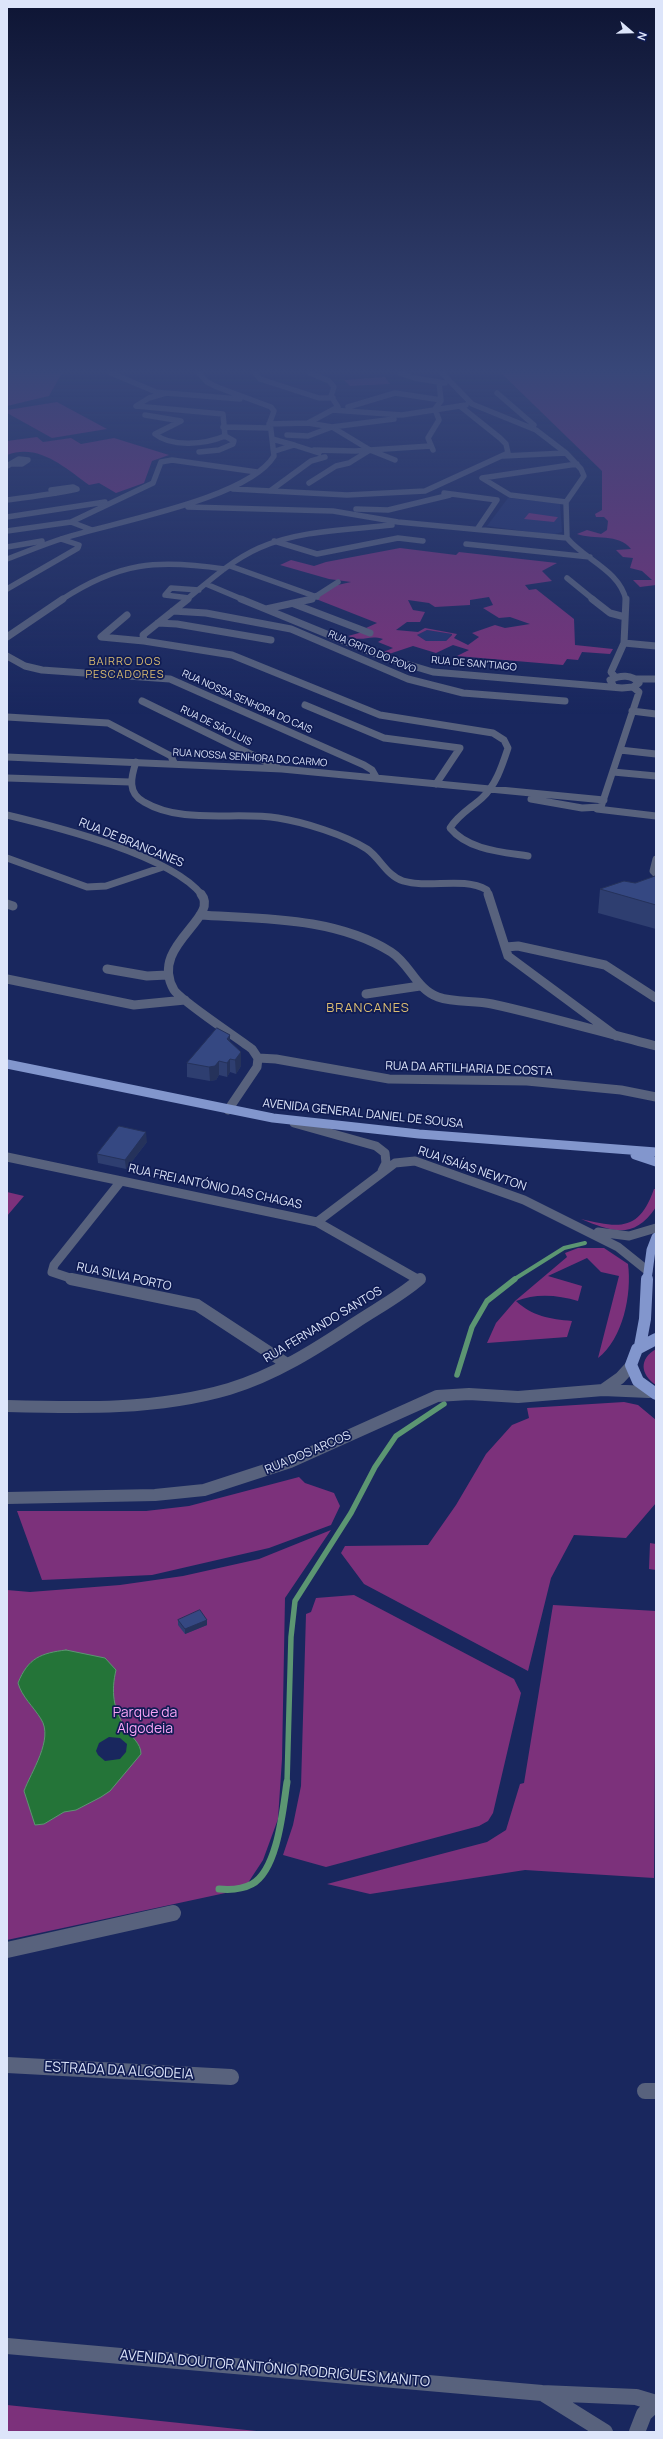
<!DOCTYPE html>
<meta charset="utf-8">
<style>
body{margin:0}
#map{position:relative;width:663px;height:2439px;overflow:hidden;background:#19275e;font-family:Manrope,sans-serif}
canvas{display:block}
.frame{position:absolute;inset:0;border:8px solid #dde5fa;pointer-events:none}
.north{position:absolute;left:611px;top:12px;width:40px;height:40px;-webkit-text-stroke:3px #101c53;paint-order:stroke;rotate:110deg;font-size:11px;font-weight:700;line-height:16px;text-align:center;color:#dde5fa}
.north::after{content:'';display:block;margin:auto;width:14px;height:18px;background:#dde5fa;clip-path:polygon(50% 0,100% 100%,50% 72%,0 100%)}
</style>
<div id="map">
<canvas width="663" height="2439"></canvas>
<div class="frame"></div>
<div class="north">N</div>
</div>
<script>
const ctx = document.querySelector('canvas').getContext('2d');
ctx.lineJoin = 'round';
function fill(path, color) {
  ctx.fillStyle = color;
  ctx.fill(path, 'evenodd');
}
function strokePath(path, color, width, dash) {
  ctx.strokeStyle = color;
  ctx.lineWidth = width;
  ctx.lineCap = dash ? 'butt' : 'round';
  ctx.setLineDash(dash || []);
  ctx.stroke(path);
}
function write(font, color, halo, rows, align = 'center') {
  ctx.font = font + ' Manrope,sans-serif';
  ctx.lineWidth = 3.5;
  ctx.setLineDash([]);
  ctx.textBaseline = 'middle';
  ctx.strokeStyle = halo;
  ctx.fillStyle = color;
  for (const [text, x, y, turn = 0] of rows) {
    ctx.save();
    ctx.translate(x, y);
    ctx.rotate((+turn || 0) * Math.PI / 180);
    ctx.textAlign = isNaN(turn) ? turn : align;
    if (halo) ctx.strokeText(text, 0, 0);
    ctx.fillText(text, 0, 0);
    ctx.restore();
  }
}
const built = new Path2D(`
 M508 498 560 503 562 532 552 535 487 526Z
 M427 630 452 634 446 641H426L417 635Z`);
const green = new Path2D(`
 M7 373H62L49 396 7 406Z
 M501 373H656V585L640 587 633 580H652L642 571 630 568 633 558 623 557 616 550 631 549C619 533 594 540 577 534L587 530 601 534 607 530 608 521 604 517H596L595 514 602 510V471Z
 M385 377 390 384 350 386 344 380Z
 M57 402 107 429 52 438 7 413V410Z
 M37 437 43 442 71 438 81 444 114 438 169 455 152 461 144 483 116 493 99 483 89 485C65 468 39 443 7 455V441Z
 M529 513 557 517H558L554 522 524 519Z
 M400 548 456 555 459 552 557 563 542 571 552 581 525 585 529 590 536 589 574 619 575 645 613 649 610 654 582 652 578 660 567 659 563 665 457 656 469 650 453 645 436 653 413 646 386 655 381 653 393 648 378 642 383 639C368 634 363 643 348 636L370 630 366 628 377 623 316 599 333 586 351 582 329 579 280 565 291 560 314 566 326 562ZM489 597 493 605 483 608 499 618 510 617 530 624 505 628 495 625 472 633 479 637 468 645 454 638 457 634 425 628 418 632 396 630 407 622H420L425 612 413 610 408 600 429 603 435 607 470 605V600ZM427 630 452 634V635L446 641H426L417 635Z
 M654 1189H656V1207C634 1240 613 1232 581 1219 619 1228 639 1232 654 1189Z
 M7 1192 24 1196 7 1216Z
 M578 1248H604L628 1264C632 1294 623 1339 598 1358L619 1276 601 1272 587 1258 548 1276 582 1286 578 1301C558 1295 536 1293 516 1301 532 1316 550 1319 572 1321L567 1337 487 1343 496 1323 515 1301 567 1257 565 1253Z
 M656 1349V1385C640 1374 639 1359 656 1349Z
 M624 1402 638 1405 656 1420V1503L626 1538 574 1535 551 1578 528 1671 364 1584 341 1553 345 1546 428 1545 456 1505 486 1454 512 1425 529 1418 527 1408Z
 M299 1477 305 1483 334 1493 340 1506 331 1525 269 1548 152 1575 42 1580 17 1511H146L189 1506Z
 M331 1530 285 1598 282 1759 278 1819 263 1860 244 1889 7 1940V1590L30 1592 120 1585 183 1576 259 1559Z
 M650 1543 656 1544V1570L649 1569Z
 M354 1595 514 1679 521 1693 493 1813 488 1821 479 1826 326 1867 283 1855 293 1825 301 1786 306 1614 311 1612 316 1598Z
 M553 1605 656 1611 654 1878 525 1870 370 1894 327 1884 487 1842 506 1830 520 1784 524 1783Z
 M7 2405 266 2432H7Z`);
const water = new Path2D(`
 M66 1650 105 1658 116 1670C111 1691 113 1709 125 1727 131 1737 141 1743 141 1754L110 1791 101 1797 76 1810 64 1812 44 1824 35 1825 24 1791C31 1772 54 1739 41 1719 33 1706 22 1697 18 1683 28 1658 41 1653 66 1650Z`);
const pier = new Path2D(`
 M109 1737 120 1738 127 1744 126 1752 120 1759 105 1761 98 1755 96 1751 99 1743Z`);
const streamFar2 = new Path2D(`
 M513 1280 564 1248 585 1243`);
const streamFar1 = new Path2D(`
 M457 1375 472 1327 487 1301 515 1279
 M287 1783 291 1637 295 1601 351 1513 375 1467 396 1436 444 1404`);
const stream = new Path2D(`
 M219 1889C230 1890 241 1890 252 1884 278 1870 283 1808 287 1782`);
const minorFar4 = new Path2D(`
 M111 373 156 392 164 393
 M255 373 260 379 319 398H333
 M310 373 329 381
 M400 373 414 378 445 383
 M442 373 472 404 536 430 566 453 581 469 584 476 566 502 567 538
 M497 393 534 425
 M136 406 223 414 225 436C206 444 172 448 155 434L181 421 145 415
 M136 406 149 398 166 393 240 399
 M348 407 395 393 441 400
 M332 410 402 415 466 405
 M308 423 338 407 331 396 334 387 329 381
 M269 424 308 423 332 427 370 450 395 460
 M223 427 270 428
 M287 435 308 436 332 427 394 419
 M272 439 294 445 275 451
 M294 445 319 453
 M314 450 355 451 430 446
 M433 450 428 438 439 420 435 409 441 401 439 382
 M199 452 219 450 233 444 234 441 225 436
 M503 456 566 453
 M7 466 19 459 28 460 22 464H11
 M309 483 336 466 349 463 370 450
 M233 489 347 495 425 491 508 453 506 444 500 438 460 406
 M270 491 311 461 325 457
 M444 493 497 500 478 528
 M7 500C30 497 54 494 77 489L73 487 51 490 56 493
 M566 502 510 495 482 478 577 464
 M188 507 333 511 398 522 567 538
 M356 509 388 510 450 495
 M7 517 105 502
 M92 530 71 522 153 483 161 462 172 460 257 472
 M7 531 71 522
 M567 538C585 560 619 570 626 600
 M274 541 317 554 398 538 423 541
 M466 544 590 557
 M7 547 42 541
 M7 559C26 552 45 544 64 538 114 522 248 499 274 456L270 422 274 411 271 407 217 387 207 382 199 373
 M230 566 317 597
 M567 578 594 600
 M206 584 244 600
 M7 589 78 548 79 545 61 539
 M189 598 165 595 171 588 199 590
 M61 600C119 562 157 559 224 569
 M186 600C209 581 232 560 259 548 299 530 349 530 392 525
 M310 600 338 582`);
const minorFar3 = new Path2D(`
 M241 599 383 657 433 672 622 688 633 687 639 683C632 674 620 675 610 680L613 685
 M592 599 610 613 625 617
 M294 604 370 633
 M266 609 312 599
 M173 611 206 613 291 629 408 679 463 693 565 701
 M127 615 101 637 144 641 232 655 380 715 493 733 504 740 508 748C502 766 496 785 482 798 471 808 458 815 450 828 468 850 502 852 528 856
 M158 623 177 624 271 640
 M7 637 63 599
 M144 641 143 635 188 599
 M624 643 656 646
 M7 656 25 666 42 670 170 679 364 765 372 770 376 777
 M615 677 611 672 624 643 626 599
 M636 679H656
 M142 701 277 767
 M305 705 384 738 460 748 436 784
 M632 711 656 714
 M7 717 108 723 171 756 174 763
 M620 750 656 754
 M7 757 282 769 604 800
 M136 762C131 777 127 793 144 802 183 825 236 811 278 818 304 822 345 835 367 849 380 858 387 876 403 881 430 889 462 876 487 890L488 895
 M613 772 656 776
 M7 778 130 782
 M531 799 582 808 601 807 639 692 633 687
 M597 809 656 816
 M7 815C57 827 170 855 202 895
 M7 858 87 887 106 886 163 867
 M656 859 653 871 656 874`);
const minorFar2 = new Path2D(`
 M201 894C221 918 148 946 174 990 180 1000 239 1039 252 1049L258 1058 257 1067 228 1110
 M488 894 508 956 616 1036
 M7 904 13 906
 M200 915C263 919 335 917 391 952 410 964 416 989 438 997 455 1003 475 1000 492 1004 547 1016 601 1032 656 1046
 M506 947 518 946 605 965 656 998
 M107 969 147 976 167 975
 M7 979 134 1005 185 1000
 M366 994 420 986
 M258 1058 276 1059 389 1079 527 1081 621 1090 656 1097
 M294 1123 376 1146 385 1153 386 1163 382 1171
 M7 1157 317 1222 419 1280
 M317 1222 395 1163 415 1161 524 1200 618 1247 648 1271
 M598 1232 629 1236 656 1228
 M76 1280 52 1272 54 1265 121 1181`);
const minorFar1 = new Path2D(`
 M71 1279 197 1305 287 1364
 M603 1390 620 1378 631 1366
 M7 1406C82 1408 157 1410 229 1389 275 1375 316 1349 355 1323 376 1309 402 1295 420 1279
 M7 1498 155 1495 204 1490 290 1462 437 1396 469 1394 518 1397 603 1390 649 1392`);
const minor = new Path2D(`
 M7 1950 173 1913
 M7 2065 231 2077
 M645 2091H656
 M7 2346 542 2393 636 2397 656 2403
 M544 2394 605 2432
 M637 2432 644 2414 656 2403`);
const majorFar1 = new Path2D(`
 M7 1064 273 1118 419 1134 656 1152
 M635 1155 656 1162
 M647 1280 651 1250 656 1237`);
const major = new Path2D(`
 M656 1339 637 1349 631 1365 638 1381 656 1394
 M640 1346 645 1319 647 1279`);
const wall = new Path2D(`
 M656 876V929L598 913 600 889 635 883Z
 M230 1035V1042L241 1052V1066L236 1074 230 1072 227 1077 219 1075 216 1080 210 1081 187 1077V1063Z
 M147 1142 126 1169 98 1163 97 1154Z
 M178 1620H207V1625L185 1634 178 1625Z`);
const shadedWall = new Path2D(`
 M230 1035V1049L227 1039Z
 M241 1052V1066L236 1074 235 1060Z
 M230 1059V1072L227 1077V1063Z
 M219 1061V1075L216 1080 210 1081 209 1067Z
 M146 1132 147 1142 126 1169 125 1160Z
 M207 1620V1625L185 1634V1629Z`);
const building = new Path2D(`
 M656 876V905L600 889 624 881 635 883Z
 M217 1028 230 1035 227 1039 241 1052 235 1060 230 1059 227 1063 219 1061 215 1066 209 1067 187 1063Z
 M119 1126 146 1132 125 1160 97 1154Z
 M200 1610 207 1620 185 1629 178 1620Z`);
const farStreetnames = [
 ["RUA GRITO DO POVO",372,652,23],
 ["RUA DE SAN'TIAGO",474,664,5],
 ["RUA NOSSA SENHORA DO CAIS",247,702,24],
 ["RUA DE SÃO LUIS",216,726,26],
 ["RUA NOSSA SENHORA DO CARMO",250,758,4]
];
const farNeighbourhoodnames = [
 ["BAIRRO DOS",125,662],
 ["PESCADORES",125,675]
];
const streetNames = [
 ["RUA DE BRANCANES",131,843,22],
 ["RUA DA ARTILHARIA DE COSTA",469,1069,2],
 ["AVENIDA GENERAL DANIEL DE SOUSA",363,1114,6],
 ["RUA ISAÍAS NEWTON",472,1169,19],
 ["RUA FREI ANTÓNIO DAS CHAGAS",215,1187,12],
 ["RUA SILVA PORTO",124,1277,12],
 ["RUA FERNANDO SANTOS",323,1325,-31],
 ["RUA DOS ARCOS",308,1453,-23]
];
const neighbourhoodNames = [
 ["BRANCANES",368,1008]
];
const nearParknames = [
 ["Parque da",145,1713],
 ["Algodeia",145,1729]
];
const nearStreetnames = [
 ["ESTRADA DA ALGODEIA",119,2071,3],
 ["AVENIDA DOUTOR ANTÓNIO RODRIGUES MANITO",275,2369,5]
];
fill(built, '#20316e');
fill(green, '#7c317b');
fill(water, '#247438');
strokePath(water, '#5c9672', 1);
fill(pier, '#19275e');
strokePath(streamFar2, '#5c9672', 4);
strokePath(streamFar1, '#5c9672', 5.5);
strokePath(stream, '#5c9672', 7);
strokePath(minorFar4, '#58627d', 5.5);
strokePath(minorFar3, '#58627d', 7);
strokePath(minorFar2, '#58627d', 9);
strokePath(minorFar1, '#58627d', 12);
strokePath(minor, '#58627d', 16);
strokePath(majorFar1, '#8296cd', 9);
strokePath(major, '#8296cd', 12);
fill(wall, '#2e3e70');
fill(shadedWall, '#25325b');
fill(building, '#354882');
strokePath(building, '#25325b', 1);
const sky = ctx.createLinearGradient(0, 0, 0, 715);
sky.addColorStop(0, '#0e1534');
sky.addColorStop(0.52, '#384779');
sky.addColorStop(1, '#38477900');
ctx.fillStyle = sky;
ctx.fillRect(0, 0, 663, 715);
write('10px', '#dde5fa', '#101c53', farStreetnames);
ctx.letterSpacing = '1px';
write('11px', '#dbbd72', '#101c53', farNeighbourhoodnames);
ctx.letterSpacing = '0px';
write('12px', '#dde5fa', '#101c53', streetNames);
ctx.letterSpacing = '1px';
write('13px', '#dbbd72', '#101c53', neighbourhoodNames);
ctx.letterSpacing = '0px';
write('14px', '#f8a3f5', '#101c53', nearParknames);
write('14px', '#dde5fa', '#101c53', nearStreetnames);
</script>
